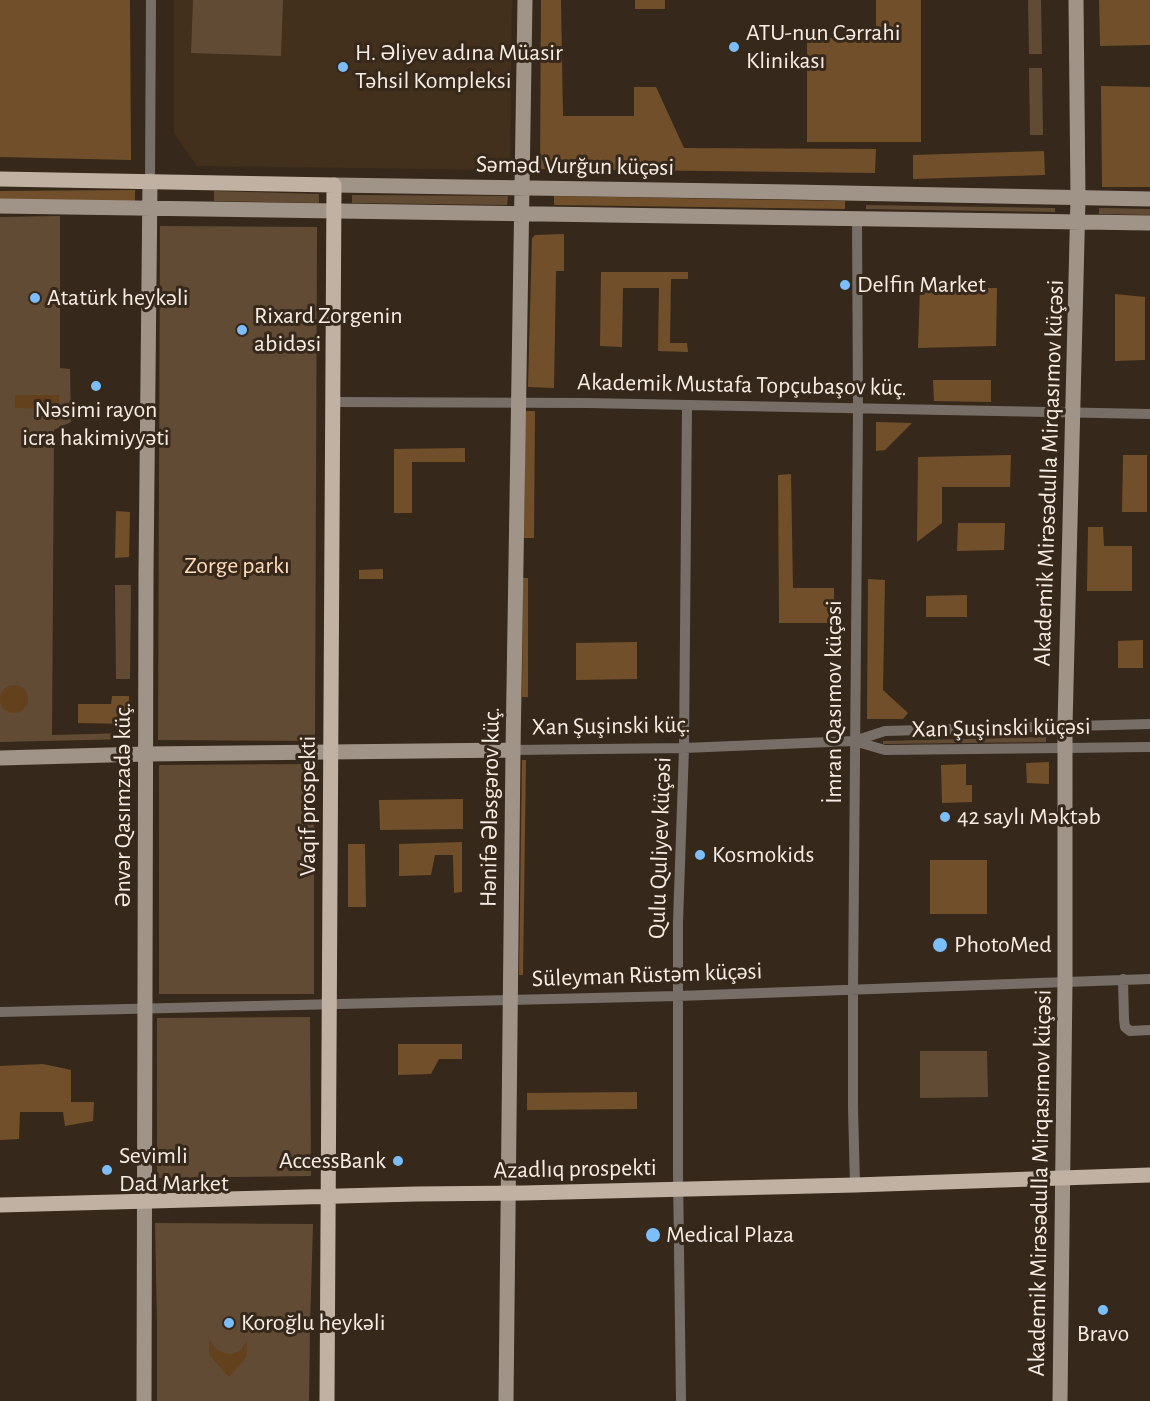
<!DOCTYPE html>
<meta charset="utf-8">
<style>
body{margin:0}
canvas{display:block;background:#36281a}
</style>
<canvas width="1150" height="1401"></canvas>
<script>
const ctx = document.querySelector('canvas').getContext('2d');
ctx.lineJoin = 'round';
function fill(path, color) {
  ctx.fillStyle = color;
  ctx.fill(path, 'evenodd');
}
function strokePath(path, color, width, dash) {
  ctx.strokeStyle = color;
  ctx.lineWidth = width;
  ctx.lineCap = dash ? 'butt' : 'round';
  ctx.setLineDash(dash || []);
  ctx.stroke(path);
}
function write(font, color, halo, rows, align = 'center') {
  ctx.font = font + ' "Alegreya Sans",sans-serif';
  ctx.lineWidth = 6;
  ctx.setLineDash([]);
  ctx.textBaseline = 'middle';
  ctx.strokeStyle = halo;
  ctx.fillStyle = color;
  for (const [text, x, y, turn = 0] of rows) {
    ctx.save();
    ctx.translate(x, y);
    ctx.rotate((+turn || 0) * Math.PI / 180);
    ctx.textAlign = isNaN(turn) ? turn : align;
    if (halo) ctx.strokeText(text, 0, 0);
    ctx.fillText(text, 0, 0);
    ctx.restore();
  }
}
const built = new Path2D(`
 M174 0H512L510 170 197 166 174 133Z`);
const green = new Path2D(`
 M193 0H283L281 56 191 53Z
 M1028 0H1041L1042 54H1029Z
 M1029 68H1042L1043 135H1030Z
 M214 191 319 194V203L214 201Z
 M352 195 508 196 507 205 352 203Z
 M866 205 1055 208V212L866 209Z
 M1099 208 1150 209V215L1099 214Z
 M60 216V368L70 369 71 422 54 430 52 735 130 733V739L0 742V217Z
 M160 226 317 227 315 741 158 740Z
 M115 585H131L130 679H116Z
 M1046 737V742L883 744V741Z
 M314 764V994H159V765Z
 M310 1017 311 1176 157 1178V1018Z
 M920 1051H987L988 1097 920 1098Z
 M155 1223 313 1224 310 1326 309 1401H157V1322Z`);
const forest = new Path2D(`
 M0 0H130L131 160 0 157Z
 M541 0H561L563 116H634V87H656L684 148 876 149 875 173 540 169Z
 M635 0H665V9H635Z
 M876 0H921V142H807V38H876Z
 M1099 0H1150V45L1100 46Z
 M1101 86 1150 87V187H1102Z
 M1044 151 1045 175 913 179V155Z
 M135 190V201H0V191Z
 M554 196 845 201V209L554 205Z
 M564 234V271H556L554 388 528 387 532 238 535 235Z
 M601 272H688V279H671L670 343H687L688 352 658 351 659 288H623L622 347 600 346Z
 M920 288H997L996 346 918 348Z
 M1115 294 1145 297V360L1115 361Z
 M933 380H991V402L934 401Z
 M525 411H535L534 538H524Z
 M876 422 912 423 885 450 876 451Z
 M465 448V462H412V513H394V449Z
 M1011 455 1010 487H942V523L917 542 918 457Z
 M1123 455H1147V512H1122Z
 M791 474 793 588H834V623H779L778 475Z
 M116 511 130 512 129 557 115 558Z
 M958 523H1005L1004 550 957 551Z
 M1088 527H1103L1104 546H1132V591H1087Z
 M383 569V579H359V570Z
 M523 578H528V697H522Z
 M868 579 885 580 883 690 908 713 903 719H867Z
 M967 595V617H926V596Z
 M1143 640V668H1118V641Z
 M637 642V679L576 680V643Z
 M112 696H129L130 724 78 723V704H111Z
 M522 760H526L523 975H519Z
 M1049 762V784L1027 783 1026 763Z
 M966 764V785H972V802L942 803 941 765Z
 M463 799V829L380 830 379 800Z
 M462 842V892L454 893 453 855H435L431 875 399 876V844Z
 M348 844H365L366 907H348Z
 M930 860H987V914H930Z
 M398 1044H462V1059H439L431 1074 398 1075Z
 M43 1064 71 1070V1102H94L93 1121 65 1126 63 1112H20L19 1139 0 1140V1066Z
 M637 1092V1109L527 1110V1093Z`);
const water = new Path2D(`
 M15 395H59V409L15 408Z
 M0 699a14 14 0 1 1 28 0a14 14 0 1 1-28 0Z
 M209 1339 216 1349 224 1353 232 1354 241 1350 247 1341V1356L229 1377 209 1355Z`);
const street = new Path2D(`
 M150 181 151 0
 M333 402 587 403 1150 414
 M854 741 885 750 1150 747
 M513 750 684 748 854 741 885 731 1150 724
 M1123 979 1124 1019 1125 1027 1130 1031 1150 1030
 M0 1012 678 996 1150 979
 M855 1185 853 1108V989L858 409 857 219
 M681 1401 678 1172V922L684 748 687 405`);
const secondary = new Path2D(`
 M334 185 792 192 1150 199
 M0 206 1150 223
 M0 758 146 754 513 750
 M144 1401 146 573 150 181
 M506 1401 513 750 525 0
 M1060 1401 1065 981V726L1078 198 1076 0`);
const primary = new Path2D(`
 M0 179 334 185 327 1401
 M0 1205 416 1194 523 1193 855 1185 1150 1175`);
const markers = [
 [734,47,6,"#7cbef9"],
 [343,67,6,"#7cbef9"],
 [845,285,6,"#7cbef9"],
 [35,298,6,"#7cbef9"],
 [242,330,6,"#7cbef9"],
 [96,386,6,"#7cbef9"],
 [945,817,6,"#7cbef9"],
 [700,855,6,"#7cbef9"],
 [940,945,8,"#7cbef9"],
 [398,1161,6,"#7cbef9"],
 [107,1170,6,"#7cbef9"],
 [653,1235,8,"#7cbef9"],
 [1103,1310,6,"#7cbef9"],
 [229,1323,6,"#7cbef9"]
];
const poiNames = [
 ["ATU-nun Cərrahi",746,33],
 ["Klinikası",746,61],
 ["H. Əliyev adına Müasir",355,53],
 ["Təhsil Kompleksi",355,81],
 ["Delfin Market",857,285],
 ["Atatürk heykəli",47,298],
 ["Rixard Zorgenin",254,316],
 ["abidəsi",254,344],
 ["Nəsimi rayon",96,410,"center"],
 ["icra hakimiyyəti",96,438,"center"],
 ["42 saylı Məktəb",957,817],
 ["Kosmokids",712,855],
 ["PhotoMed",954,945],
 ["Sevimli",119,1156],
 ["Dad Market",119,1184],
 ["AccessBank",386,1161,"right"],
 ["Medical Plaza",666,1235],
 ["Koroğlu heykəli",241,1323],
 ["Bravo",1103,1334,"center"]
];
const streetNames = [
 ["Səməd Vurğun küçəsi",575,166,1],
 ["Akademik Mustafa Topçubaşov küç.",742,385,1],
 ["Akademik Mirəsədulla Mirqasımov küçəsi",1049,473,-88],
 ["İmran Qasımov küçəsi",834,702,-90],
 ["Xan Şuşinski küç.",611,726,-1],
 ["Xan Şuşinski küçəsi",1001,728,-1],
 ["Ənvər Qasımzadə küç.",123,805,-90],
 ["Vaqif prospekti",308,806,-90],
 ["Hənifə Ələsgərov küç.",490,807,-89],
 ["Qulu Quliyev küçəsi",660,848,-88],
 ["Süleyman Rüstəm küçəsi",647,975,-2],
 ["Azadlıq prospekti",575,1169,-1],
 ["Akademik Mirəsədulla Mirqasımov küçəsi",1040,1183,-89]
];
const parkNames = [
 ["Zorge parkı",237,566]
];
fill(built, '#422f1c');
fill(green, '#624b34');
fill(forest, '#714f2a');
fill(water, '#63411c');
strokePath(street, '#766e67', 10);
strokePath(secondary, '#a09489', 15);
strokePath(primary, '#c0b1a2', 15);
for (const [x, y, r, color] of markers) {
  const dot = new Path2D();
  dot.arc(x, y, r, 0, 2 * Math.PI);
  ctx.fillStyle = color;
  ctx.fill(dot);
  strokePath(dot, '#36281a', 2);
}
write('24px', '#f7ede4', '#36281a', poiNames, 'left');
write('24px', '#f7ede4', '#36281a', streetNames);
write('24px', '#ffdcba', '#36281a', parkNames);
</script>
